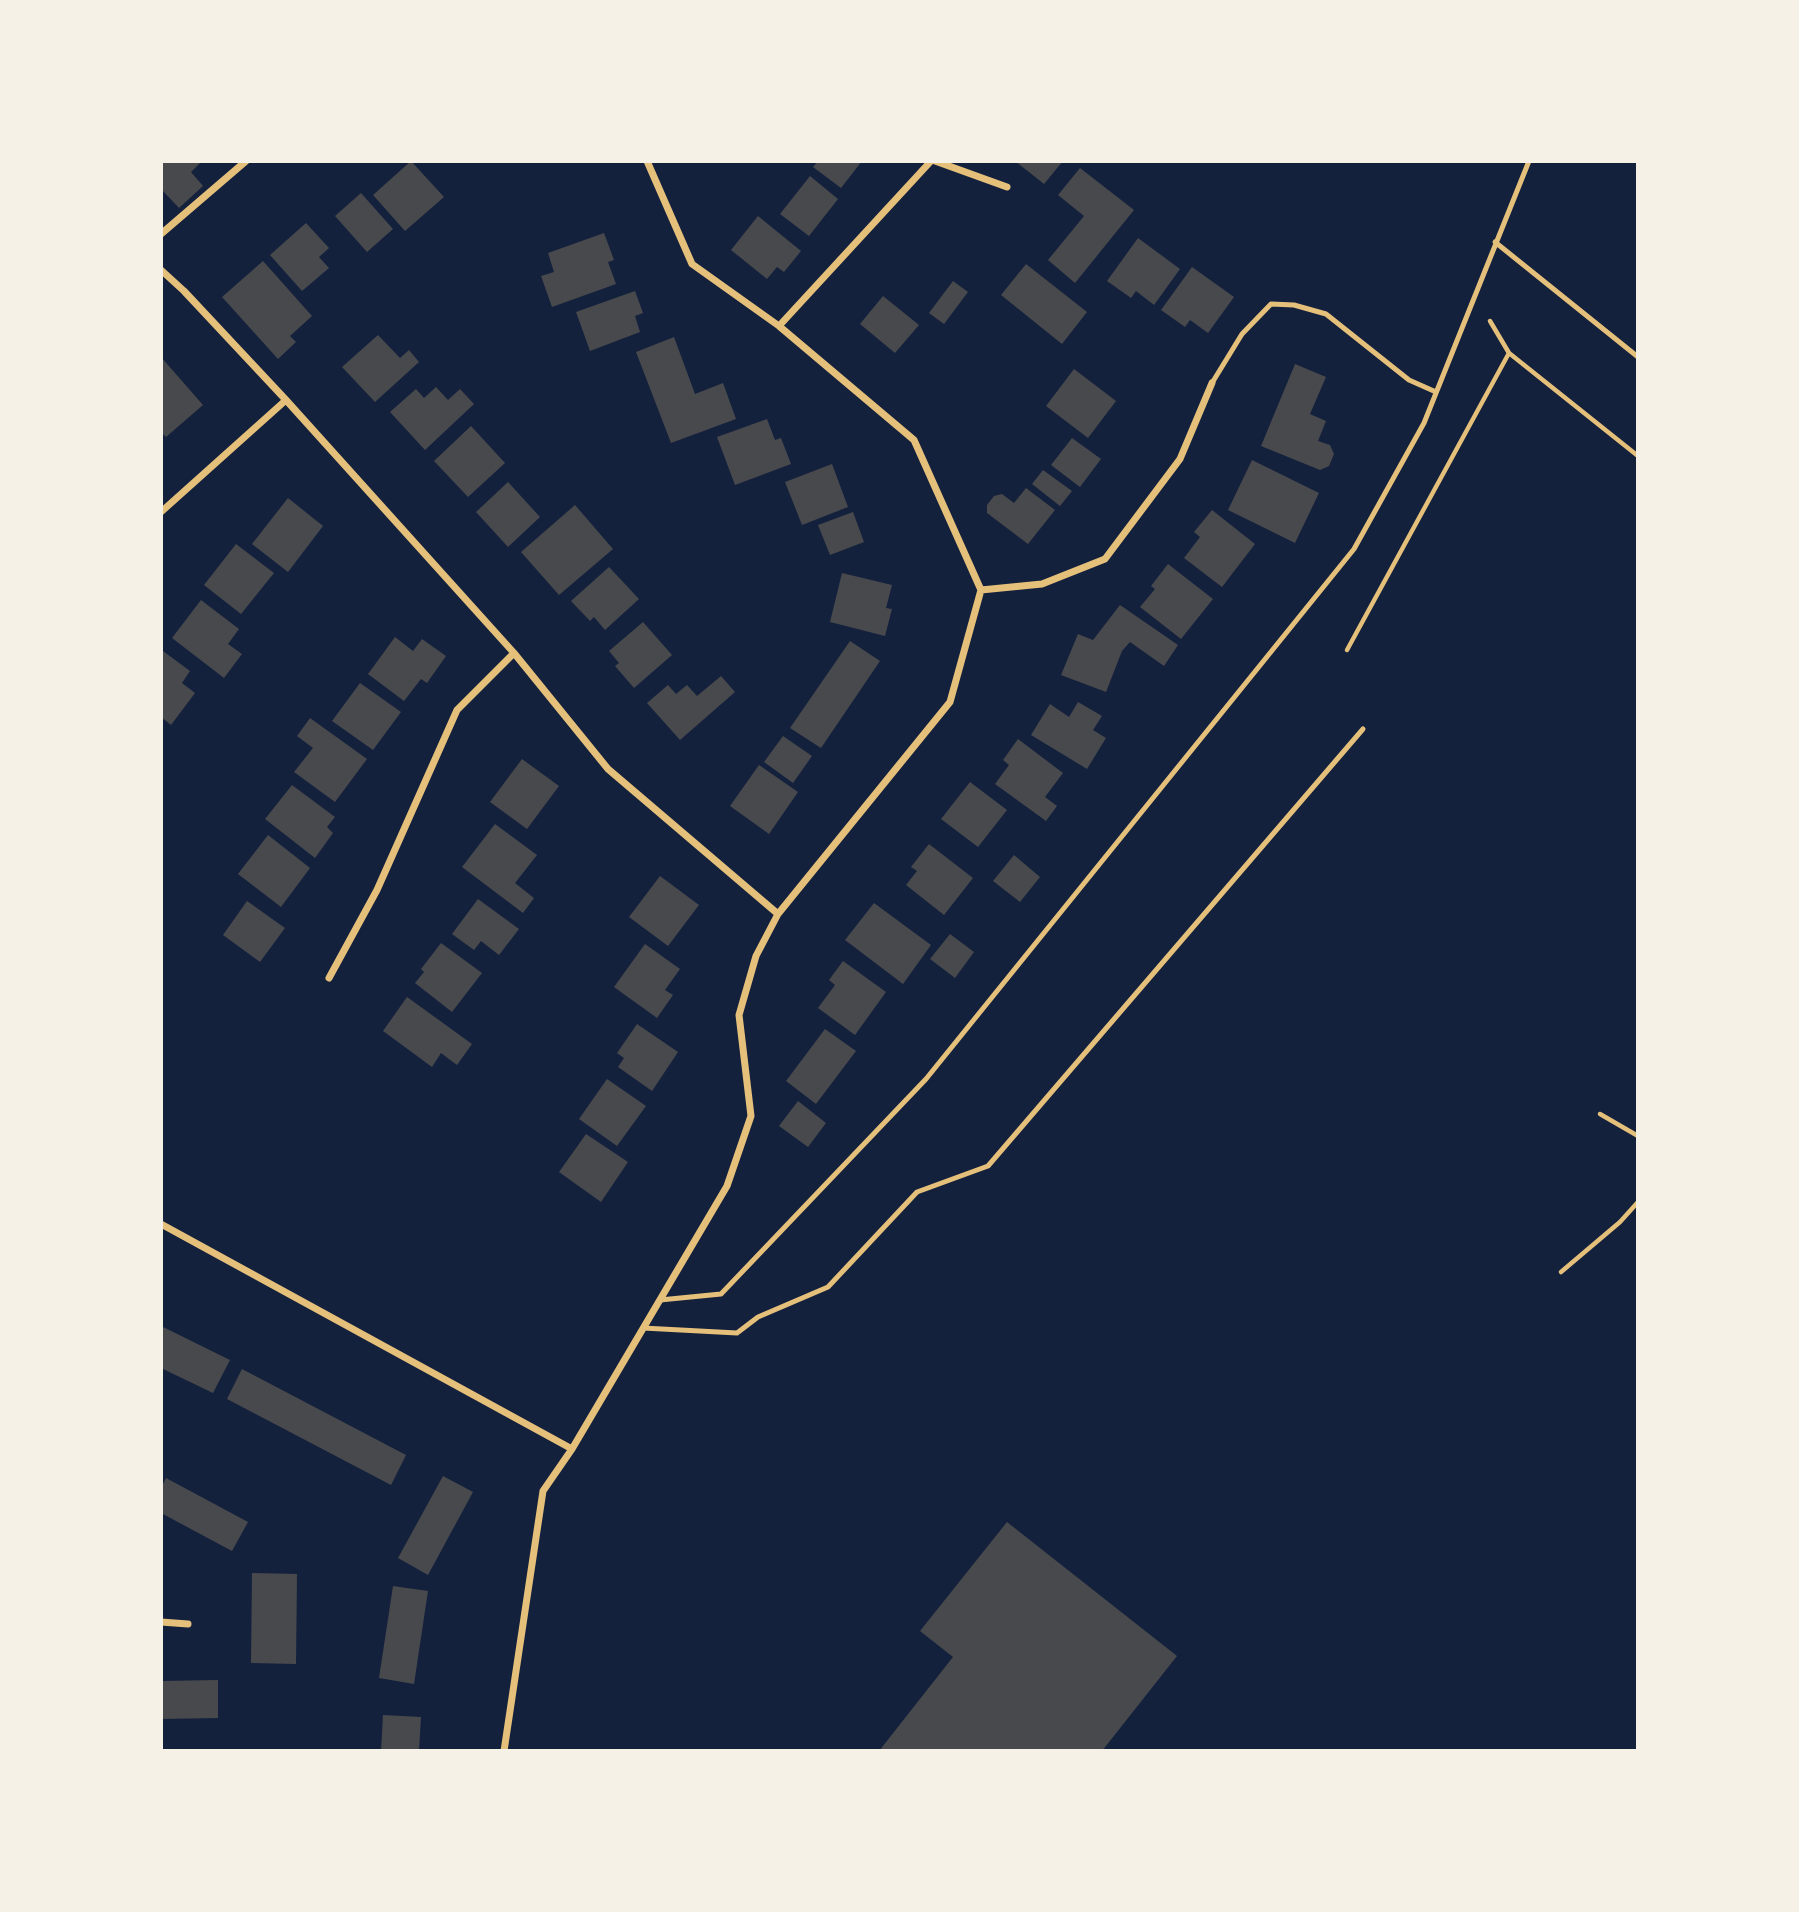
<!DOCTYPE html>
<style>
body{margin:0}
#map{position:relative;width:1799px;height:1912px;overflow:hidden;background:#14213d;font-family:Roboto,sans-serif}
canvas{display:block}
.frame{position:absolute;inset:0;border:163px solid #f6f1e7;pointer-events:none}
</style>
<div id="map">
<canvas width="1799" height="1912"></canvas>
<div class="frame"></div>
</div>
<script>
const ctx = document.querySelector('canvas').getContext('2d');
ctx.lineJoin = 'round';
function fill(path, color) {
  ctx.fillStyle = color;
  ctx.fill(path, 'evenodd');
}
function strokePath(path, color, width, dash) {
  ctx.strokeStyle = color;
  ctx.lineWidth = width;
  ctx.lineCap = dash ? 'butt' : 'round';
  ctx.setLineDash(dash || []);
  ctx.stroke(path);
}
const building = new Path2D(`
 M161 161H202L191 172 203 186 179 208 161 189Z
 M411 161 444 197 405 231 373 195Z
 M818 161H862L841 188 813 167Z
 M1015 161H1063L1044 184Z
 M1080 168 1134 210 1075 283 1048 260 1084 216 1058 195Z
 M810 176 838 199 809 236 780 214Z
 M361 193 393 229 367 252 335 216Z
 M758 216 801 251 784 272 777 267 767 279 731 250Z
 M306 223 329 248 319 257 329 268 302 291 270 255Z
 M604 233 614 260 608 262 616 284 552 307 541 276 554 272 548 253Z
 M1138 238 1180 269 1154 305 1136 291 1131 298 1107 281Z
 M263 261 312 316 290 336 296 342 278 359 222 297Z
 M1026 264 1087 312 1062 344 1001 295Z
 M1192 267 1234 297 1208 333 1190 320 1185 327 1161 310Z
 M953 281 968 292 944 324 929 313Z
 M635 291 643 313 635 316 640 332 590 351 576 312Z
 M883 296 919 325 895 353 860 324Z
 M378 335 400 358 409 350 419 362 375 402 342 367Z
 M674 337 695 394 723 383 736 419 671 443 636 352Z
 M161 357 203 405 166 437 161 432Z
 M1295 364 1326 377 1310 414 1326 421 1318 441 1330 445 1334 454 1329 466 1320 470 1261 446Z
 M1074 369 1116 401 1088 438 1046 406Z
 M436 387 448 400 460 389 474 404 425 450 390 412 416 389 424 398Z
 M767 419 775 440 781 438 791 464 735 485 717 437Z
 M471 426 505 463 468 497 434 461Z
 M1072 438 1101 459 1080 487 1051 465Z
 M1252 460 1319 493 1295 543 1228 510Z
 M832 464 848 507 802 525 785 482Z
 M1043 470 1072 491 1060 506 1032 484Z
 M508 482 540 517 508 547 476 512Z
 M1026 488 1055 510 1028 544 987 513V505L994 496 1002 494 1014 503Z
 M288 498 323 526 288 572 252 544Z
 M575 505 613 549 559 595 521 552Z
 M1212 510 1255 544 1222 587 1184 558 1200 537 1194 532Z
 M853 512 864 542 830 555 818 525Z
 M236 544 274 573 241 614 204 585Z
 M1168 564 1213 599 1181 639 1140 607 1155 589 1151 586Z
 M609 567 639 599 605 630 594 617 590 621 571 601Z
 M842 573 892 585 886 608 892 609 885 636 830 622Z
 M201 600 239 629 228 644 242 654 224 678 172 638Z
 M1120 605 1178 645 1164 666 1130 642 1122 651 1106 692 1061 675 1078 634 1093 640Z
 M643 622 672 655 634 688 615 666 619 663 609 651Z
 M395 637 413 651 422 639 446 656 427 683 421 679 404 701 368 674Z
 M850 641 880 661 821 748 790 728Z
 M163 651 190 671 182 683 195 693 171 725 161 717V653Z
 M721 676 735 692 680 740 647 703 668 685 676 694 687 685 697 696Z
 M360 683 401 712 373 750 332 721Z
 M1078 702 1102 716 1093 730 1106 738 1087 769 1031 735 1050 704 1069 717Z
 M310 718 367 759 335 802 294 772 313 748 297 736Z
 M783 736 812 756 793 783 764 762Z
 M1018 739 1063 773 1045 797 1057 806 1046 821 995 784 1009 765 1003 760Z
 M522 759 559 786 527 829 490 802Z
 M759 765 798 792 769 834 730 806Z
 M970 782 1007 810 978 847 941 819Z
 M292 785 335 817 327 827 333 833 315 858 265 819Z
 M495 824 537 855 515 883 534 898 523 913 462 867Z
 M268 835 310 868 281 907 238 874Z
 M929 844 973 878 944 915 906 885 917 871 911 867Z
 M1014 855 1040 877 1020 902 993 881Z
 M660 876 699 905 668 946 629 917Z
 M478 899 519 929 499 955 481 941 474 950 452 934Z
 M247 901 285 928 260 962 223 935Z
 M874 903 931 945 903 984 845 940Z
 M950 934 974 952 955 978 930 959Z
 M441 943 482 973 452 1012 415 983 424 972 421 969Z
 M645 944 680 969 665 990 673 995 657 1018 614 987Z
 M843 961 886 992 855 1035 818 1008 835 985 829 980Z
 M407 997 472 1044 457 1065 441 1053 432 1067 383 1031Z
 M637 1024 678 1052 652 1091 618 1067 624 1058 617 1053Z
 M825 1029 856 1051 816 1104 786 1081Z
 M607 1079 646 1106 617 1146 579 1119Z
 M798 1101 826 1123 808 1147 779 1126Z
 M586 1134 628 1162 601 1202 559 1172Z
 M161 1326 230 1360 213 1393 161 1368Z
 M242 1369 406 1455 391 1485 227 1399Z
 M443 1476 473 1492 428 1575 398 1558Z
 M166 1478 248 1522 232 1551 161 1513V1488Z
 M1007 1522 1177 1656 1102 1751H879L953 1657 920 1631Z
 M252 1573 297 1574 296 1664 251 1663Z
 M393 1586 428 1591 414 1684 379 1678Z
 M218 1680V1718L161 1719V1681Z
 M383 1715 421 1717 419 1751H381Z`);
const path = new Path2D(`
 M1490 321 1509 353
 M1347 650 1509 353 1638 456
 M1600 1114 1638 1136
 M1561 1272 1620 1222 1638 1202`);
const service = new Path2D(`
 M1495 242 1638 357
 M1212 383 1242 334 1271 304 1294 305 1326 314 1409 380 1436 392
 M660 1300 721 1294 926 1079 1354 549 1424 423 1529 161
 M643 1328 737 1333 758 1317 828 1287 917 1192 988 1166 1363 729`);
const minor = new Path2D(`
 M935 161 1007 187
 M161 234 246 161
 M161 270 184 291 286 400 514 653 608 769 778 914
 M779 326 931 161
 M161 512 286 400
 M981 590 1042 584 1105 559 1180 459 1212 383
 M329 978 377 890 457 710 514 653
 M161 1224 572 1449
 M161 1622 188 1624
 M504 1751 543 1491 572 1449 727 1186 751 1116 739 1015 756 956 778 914 950 702 981 590 914 440 779 326 692 264 647 161`);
fill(building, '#48494c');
strokePath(path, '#e5c07b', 4.5);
strokePath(service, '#e5c07b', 5);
strokePath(minor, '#e5c07b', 7);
</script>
